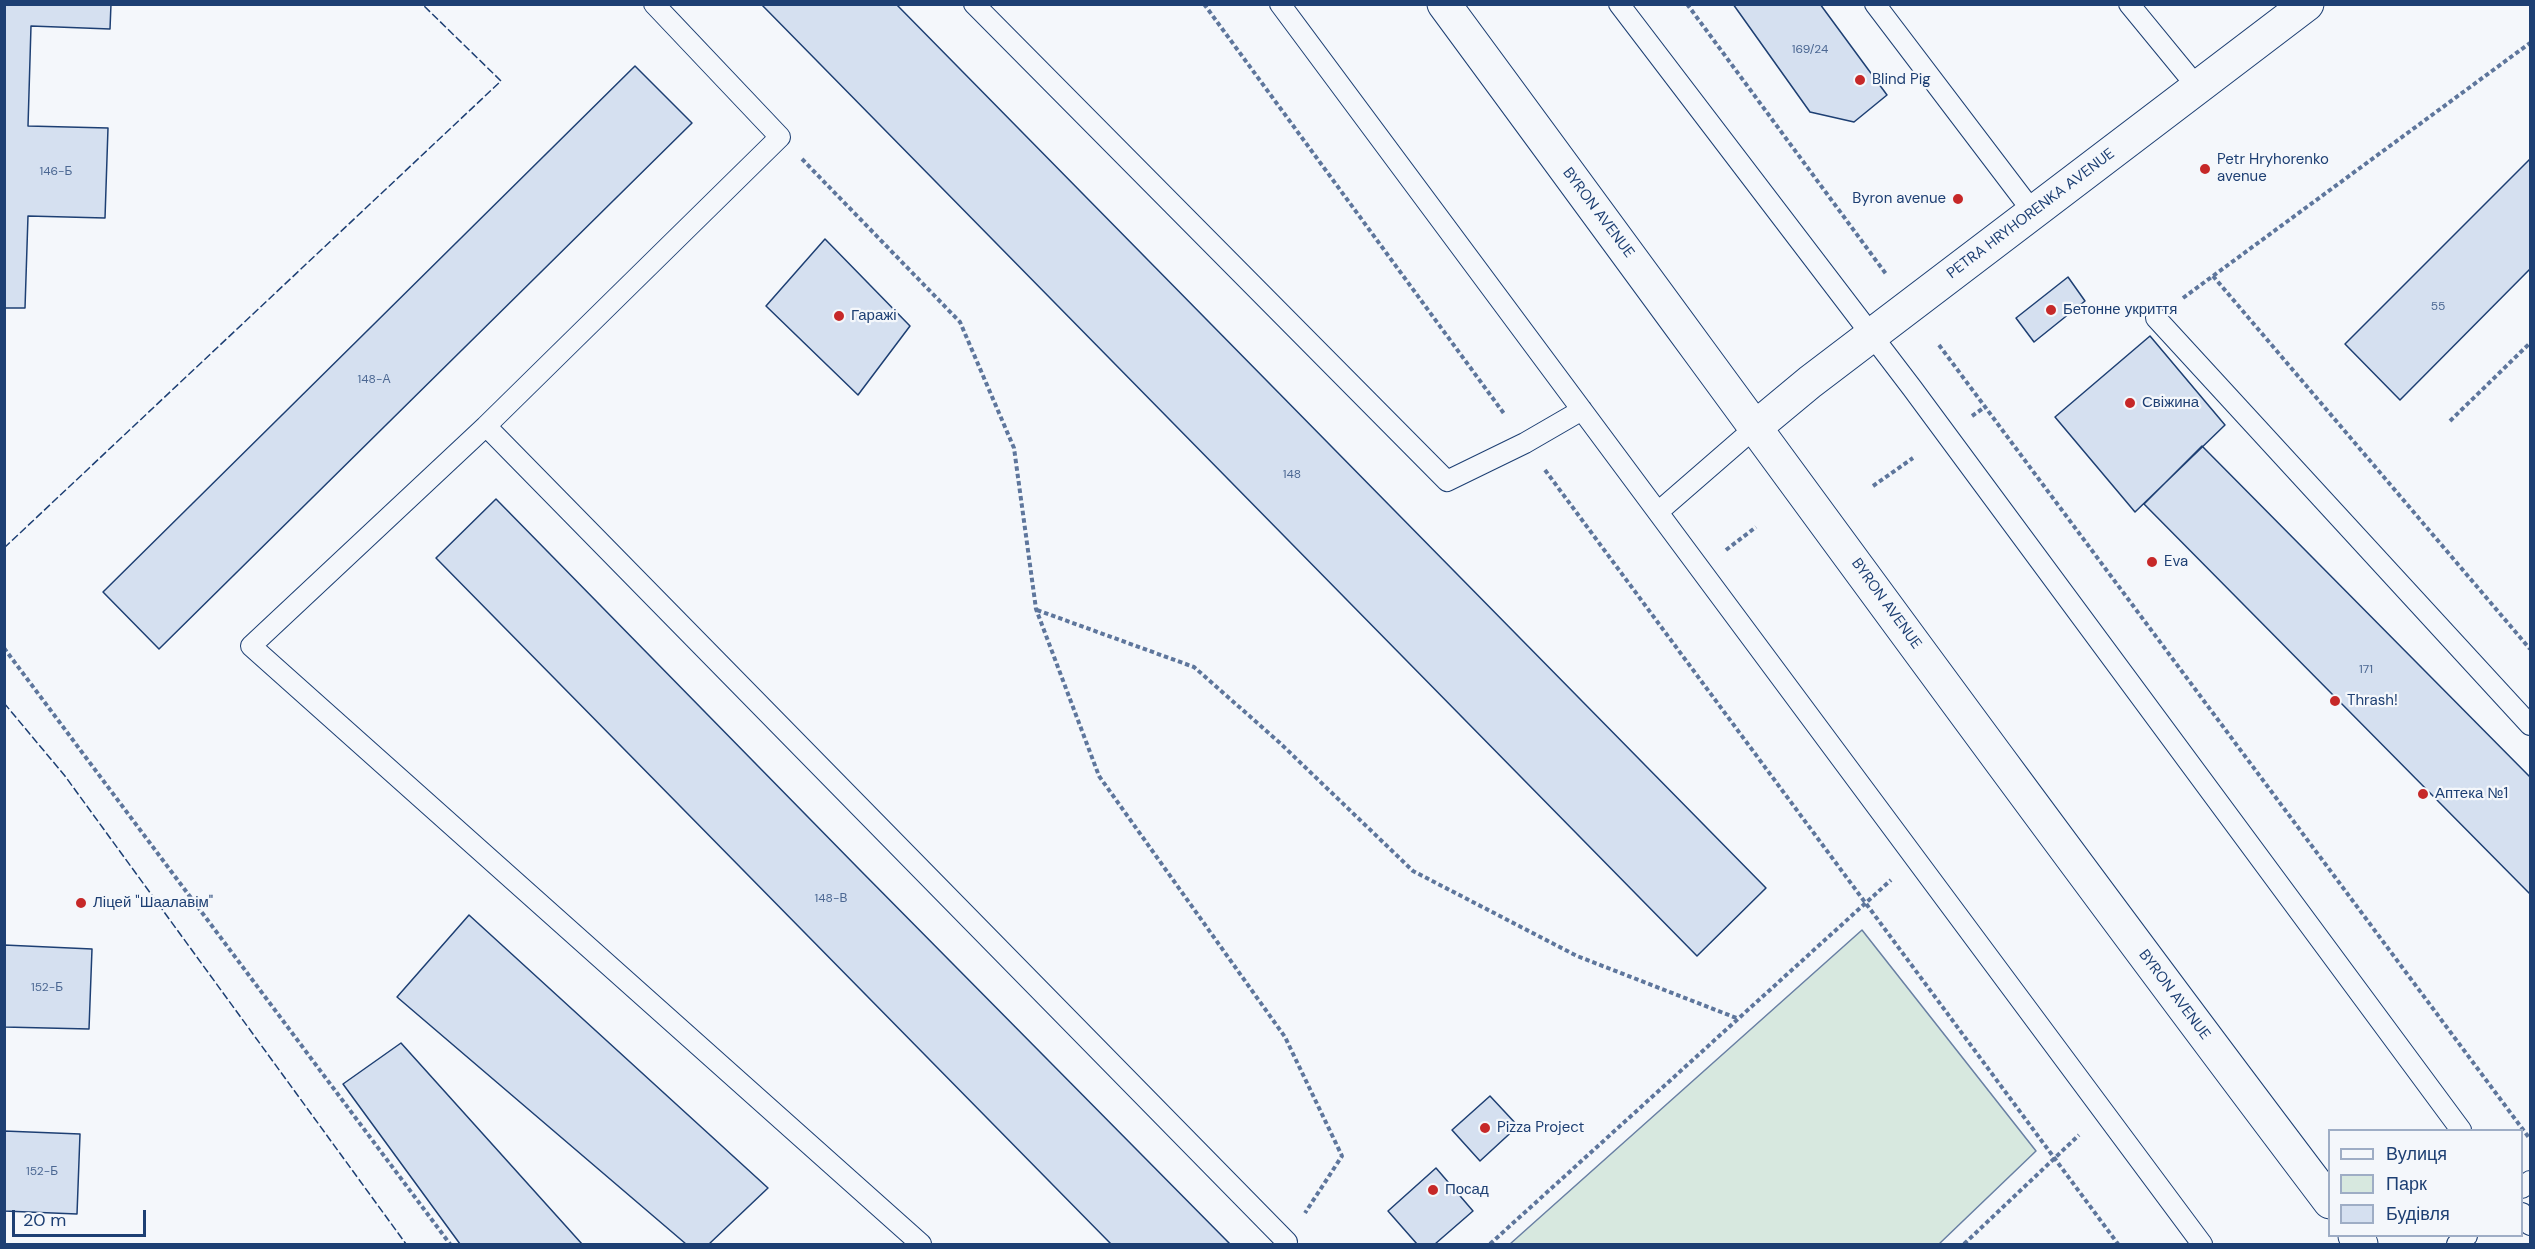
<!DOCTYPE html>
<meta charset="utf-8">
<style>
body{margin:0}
#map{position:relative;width:2535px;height:1249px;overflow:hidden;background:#f4f7fb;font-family:"DM Sans",sans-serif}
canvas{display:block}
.frame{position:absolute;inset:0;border:6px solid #1d3f73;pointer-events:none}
.legend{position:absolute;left:2328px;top:1129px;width:195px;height:108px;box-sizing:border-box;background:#f4f7fb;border:2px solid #9eadc5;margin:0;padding:8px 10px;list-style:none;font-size:18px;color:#1d3f73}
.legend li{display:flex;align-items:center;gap:12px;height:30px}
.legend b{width:30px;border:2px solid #9eadc5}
.scale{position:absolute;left:12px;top:1210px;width:134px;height:27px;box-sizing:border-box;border:3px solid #1d3f73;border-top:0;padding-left:8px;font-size:18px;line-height:21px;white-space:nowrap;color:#1d3f73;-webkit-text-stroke:4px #f4f7fb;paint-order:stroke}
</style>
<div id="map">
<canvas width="2535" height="1249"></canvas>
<div class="frame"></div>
<ul class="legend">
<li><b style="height:8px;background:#f4f7fb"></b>Вулиця</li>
<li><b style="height:16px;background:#d7e8df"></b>Парк</li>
<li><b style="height:16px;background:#d5e0f0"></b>Будівля</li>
</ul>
<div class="scale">20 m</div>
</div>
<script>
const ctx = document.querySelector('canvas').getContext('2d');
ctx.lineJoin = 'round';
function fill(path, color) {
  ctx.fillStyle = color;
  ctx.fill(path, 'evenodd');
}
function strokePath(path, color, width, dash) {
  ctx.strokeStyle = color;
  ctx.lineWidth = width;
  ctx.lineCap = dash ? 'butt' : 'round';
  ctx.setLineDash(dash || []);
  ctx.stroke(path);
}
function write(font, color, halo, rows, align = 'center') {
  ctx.font = font + ' "DM Sans",sans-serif';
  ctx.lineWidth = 4.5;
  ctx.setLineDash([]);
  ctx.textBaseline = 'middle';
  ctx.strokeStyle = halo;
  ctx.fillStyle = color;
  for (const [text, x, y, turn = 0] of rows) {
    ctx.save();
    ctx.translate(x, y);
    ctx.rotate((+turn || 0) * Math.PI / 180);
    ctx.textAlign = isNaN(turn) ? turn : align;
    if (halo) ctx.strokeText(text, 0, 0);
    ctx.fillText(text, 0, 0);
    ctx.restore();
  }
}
const green = new Path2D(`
 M1862 930 2036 1151 1939 1244H1510Z`);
const building = new Path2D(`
 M4 4H111L110 29 31 26 28 126 108 128 105 218 28 216 25 308H4Z
 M761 4H896L1766 888 1697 956Z
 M1733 4H1820L1887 95 1854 122 1810 112Z
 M635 66 692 123 159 649 103 592Z
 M2530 159V269L2400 400 2345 344Z
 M825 239 910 326 858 395 766 306Z
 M2068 277 2085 301 2034 342 2016 318Z
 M2150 336 2225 425 2135 512 2055 417Z
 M2202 446 2530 777V894L2144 504Z
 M496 499 858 868 1230 1244H1111L436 558Z
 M469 915 768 1188 709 1244H686L397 997Z
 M4 945 92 949 89 1029 4 1027Z
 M401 1043 582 1244H460L343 1084Z
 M1490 1096 1518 1126 1480 1161 1452 1130Z
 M4 1131 80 1134 77 1214 4 1211Z
 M1436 1168 1473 1211 1435 1244H1417L1388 1211Z`);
const path = new Path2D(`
 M1204 4 1505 415
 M1687 4 1886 274
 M802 159 960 322 1014 448 1036 609 1099 776 1285 1037 1342 1156 1305 1213
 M2213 276 2530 649
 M2183 298 2530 43
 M1939 345 2530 1139
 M1972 416 1985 407
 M2450 421 2530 343
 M1545 470 2118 1244
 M1873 486 1913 458
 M1726 550 1756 527
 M1037 610 1194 667 1280 743 1413 871 1577 956 1739 1019
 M4 648 450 1244
 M1490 1244 1891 880
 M1964 1244 2079 1135`);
const lane = new Path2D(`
 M654 4 780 137 486 426 1287 1242
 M974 4 1447 481 1525 443 1582 410
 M1280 4 2202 1244
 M1619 4 1912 388 2461 1130
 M1875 4 2033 212
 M2129 4 2198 88
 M2156 318 2530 725
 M486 426 251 646 921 1244
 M1658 512 1757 426
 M2522 1188 2530 1181
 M2522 1213 2530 1225
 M2457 1244 2467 1236`);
const secondary = new Path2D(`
 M1757 426 1810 382 2307 4`);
const primary = new Path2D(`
 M1444 4C1739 404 2030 806 2330 1202
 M2355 1236 2361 1244`);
const fence = new Path2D(`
 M4 548 501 81 422 4
 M4 703 65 776 406 1244`);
const markers = [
 [1860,80,6,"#c62828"],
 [2205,169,6,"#c62828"],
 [1958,199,6,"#c62828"],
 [2051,310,6,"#c62828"],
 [839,316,6,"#c62828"],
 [2130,403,6,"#c62828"],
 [2152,562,6,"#c62828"],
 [2335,701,6,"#c62828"],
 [2423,794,6,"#c62828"],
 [81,903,6,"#c62828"],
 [1485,1128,6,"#c62828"],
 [1433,1190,6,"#c62828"]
];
const numberNames = [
 ["169/24",1810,50],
 ["146-Б",56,172],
 ["55",2438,307],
 ["148-А",374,380],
 ["148",1292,475],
 ["171",2366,670],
 ["148-В",831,899],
 ["152-Б",47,988],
 ["152-Б",42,1172]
];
const poiNames = [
 ["Blind Pig",1872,80],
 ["Petr Hryhorenko",2217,160],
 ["avenue",2217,177],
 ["Byron avenue",1946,199,"right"],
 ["Бетонне укриття",2063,310],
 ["Гаражі",851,316],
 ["Свіжина",2142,403],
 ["Eva",2164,562],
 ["Thrash!",2347,701],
 ["Аптека №1",2435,794],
 ["Ліцей \"Шаалавім\"",93,903],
 ["Pizza Project",1497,1128],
 ["Посад",1445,1190]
];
const streetNames = [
 ["BYRON AVENUE",1598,213,53],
 ["PETRA HRYHORENKA АVENUE",2031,214,-37],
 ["BYRON AVENUE",1886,604,54],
 ["BYRON AVENUE",2174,995,53]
];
fill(green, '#d7e8df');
strokePath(green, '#687fa3', 1.5);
fill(building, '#d5e0f0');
strokePath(building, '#1d3f73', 1.5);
strokePath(lane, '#1d3f73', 22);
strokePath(secondary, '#1d3f73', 35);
strokePath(primary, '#1d3f73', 35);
strokePath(path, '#5e769c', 4, [4.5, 3]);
strokePath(lane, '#f4f7fb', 20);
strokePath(secondary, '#f4f7fb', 33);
strokePath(primary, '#f4f7fb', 33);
strokePath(fence, '#1d3f73', 1.5, [8, 3]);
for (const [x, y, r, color] of markers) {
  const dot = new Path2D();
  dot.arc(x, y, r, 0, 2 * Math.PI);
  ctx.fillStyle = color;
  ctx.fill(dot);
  strokePath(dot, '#f4f7fb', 2);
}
write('12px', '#4b6792', null, numberNames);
write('15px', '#1d3f73', '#f4f7fb', poiNames, 'left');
write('15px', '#1d3f73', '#f4f7fb', streetNames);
</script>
